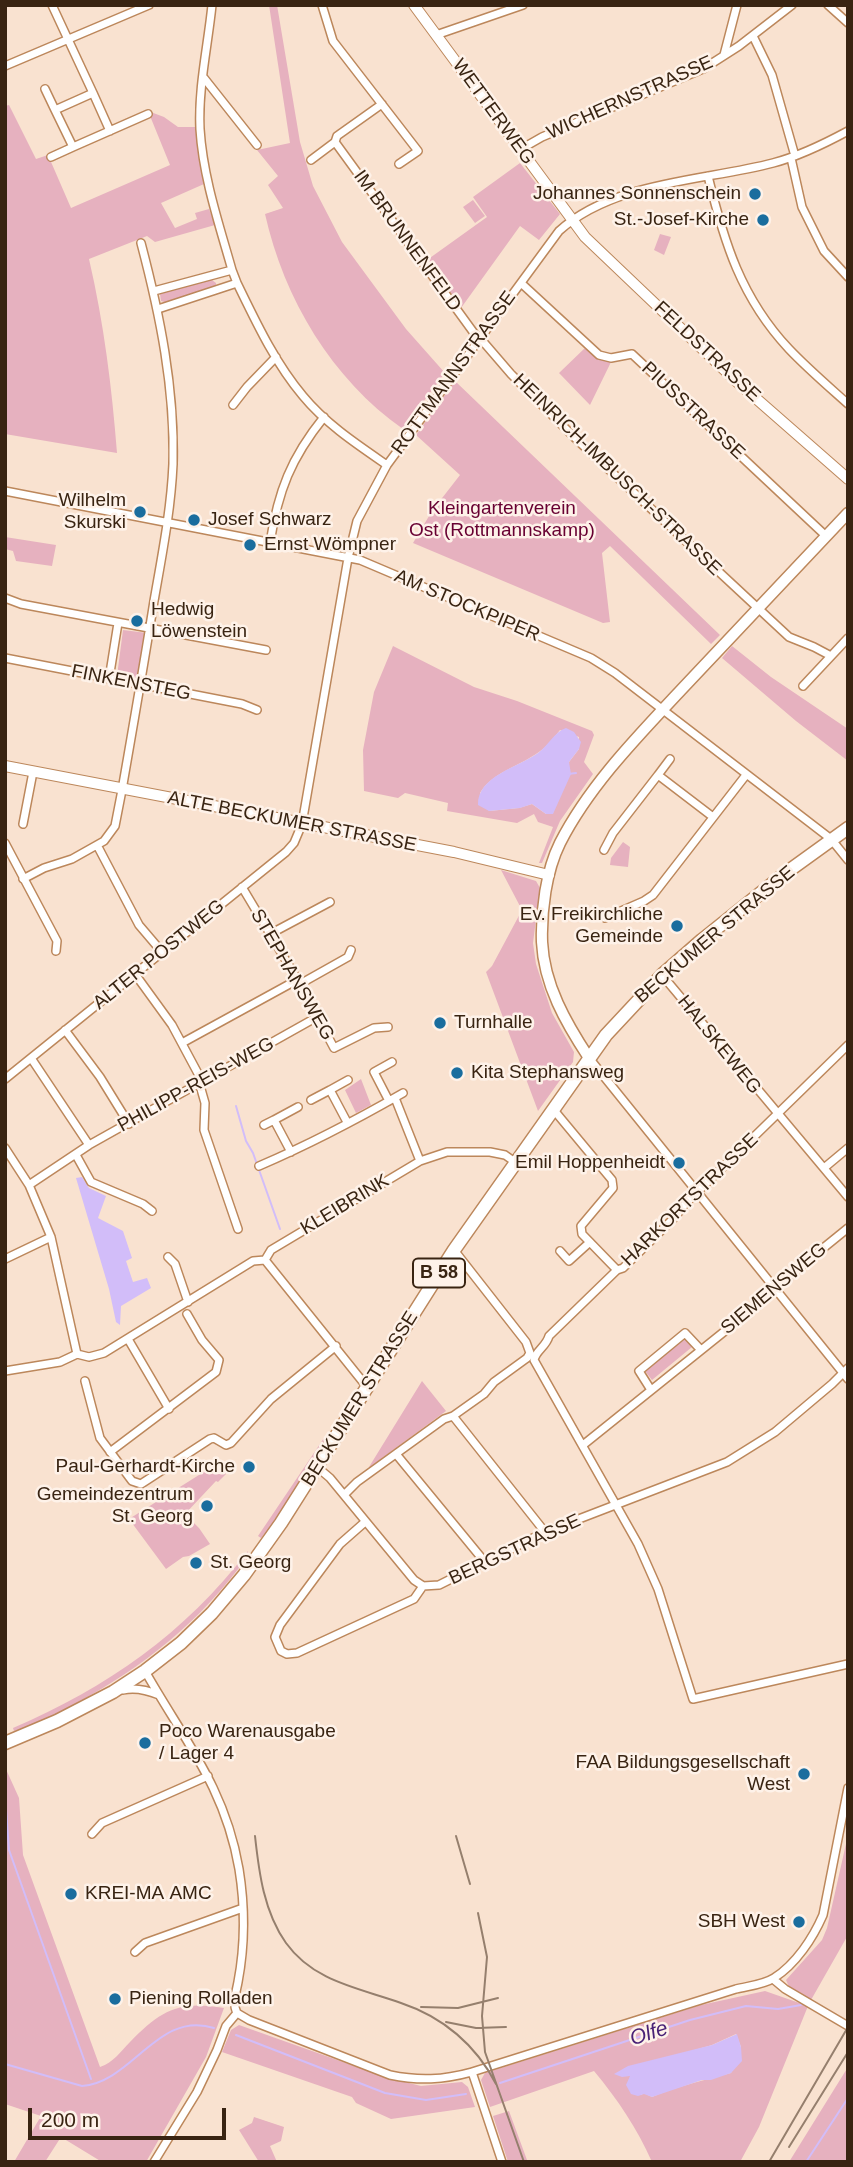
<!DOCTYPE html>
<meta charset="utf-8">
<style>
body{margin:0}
#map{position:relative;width:853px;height:2167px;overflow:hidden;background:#f9e2d0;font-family:Helvetica,sans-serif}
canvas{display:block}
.frame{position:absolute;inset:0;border:7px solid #392412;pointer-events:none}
.scale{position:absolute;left:28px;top:2108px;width:198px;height:32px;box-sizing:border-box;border:4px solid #392412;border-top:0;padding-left:9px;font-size:21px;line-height:24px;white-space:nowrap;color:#392412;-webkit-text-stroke:5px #fef2e9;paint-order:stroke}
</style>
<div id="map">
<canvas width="853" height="2167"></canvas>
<div class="frame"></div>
<div class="scale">200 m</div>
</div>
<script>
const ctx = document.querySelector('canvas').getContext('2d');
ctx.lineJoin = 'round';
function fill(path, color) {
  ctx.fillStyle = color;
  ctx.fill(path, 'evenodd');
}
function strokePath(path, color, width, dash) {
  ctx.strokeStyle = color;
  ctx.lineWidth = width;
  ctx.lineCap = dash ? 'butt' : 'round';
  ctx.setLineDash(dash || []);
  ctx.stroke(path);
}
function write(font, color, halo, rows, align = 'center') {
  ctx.font = font + ' Helvetica,sans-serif';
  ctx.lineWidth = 5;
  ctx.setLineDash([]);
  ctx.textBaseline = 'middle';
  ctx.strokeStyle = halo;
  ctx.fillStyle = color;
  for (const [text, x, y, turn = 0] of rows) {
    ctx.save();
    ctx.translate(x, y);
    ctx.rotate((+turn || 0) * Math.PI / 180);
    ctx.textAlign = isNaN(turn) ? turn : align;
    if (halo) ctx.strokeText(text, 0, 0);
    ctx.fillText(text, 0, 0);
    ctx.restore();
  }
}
const green = new Path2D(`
 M269 5H277L300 142 313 186 342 242 406 329 445 373 403 429C332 379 284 299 265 214L283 208 268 185 278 176 257 150 290 143Z
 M9 105 36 159 48 155 71 208 170 165 148 111 164 117 178 127H196L204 184 161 203 175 228 197 219 195 213 209 209 215 225 155 242 147 236 89 259C104 324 112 388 117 453L5 434V106Z
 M520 163 560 214 539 240 520 226 461 308 427 260 487 217 473 197Z
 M473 200 485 216 475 223 463 207Z
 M660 234 671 237 664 255 654 250Z
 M212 280 216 283V286L167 303 161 301 160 294 162 292Z
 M586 347 612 360 590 405 559 373Z
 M455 381 720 635 711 644 610 546 602 553 610 622 603 623 413 543 432 511 460 475 416 435Z
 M5 537 56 545 52 566 16 561 13 551 5 549Z
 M123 630 147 633 138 681 117 676Z
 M393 646 474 687 517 701 592 731 594 735 584 762 593 774 560 821 542 863H539L553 827 538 822 534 814 517 823 447 811 448 803 405 793 398 798 364 791 363 750 374 692ZM560 730 579 737V749L569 762 553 813 546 814 532 804 519 808 489 811 480 793C492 773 517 767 536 754 546 748 553 739 560 730Z
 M732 646 771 677 848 729V761L796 721 722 658Z
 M623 842 630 847 628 867 610 865 611 858Z
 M501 870 536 881 540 888 533 943 536 964 552 1013 574 1052 573 1062 538 1111 486 972 492 966 522 910Z
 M361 1079 371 1105 356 1113 345 1090Z
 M685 1339 692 1347 652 1380 645 1371Z
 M422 1381 446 1411 370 1467H369Z
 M324 1438 327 1441 275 1522 261 1538 258 1536Z
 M218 1463 226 1474 218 1482 216 1481 185 1514 199 1528 210 1544 189 1556 183 1557 166 1569 129 1519Z
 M248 1551V1556C199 1623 145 1666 73 1705 55 1714 34 1727 14 1731L13 1728C108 1687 184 1634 248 1551Z
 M5 1767 19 1798 23 1855 100 2067C114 2062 120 2052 130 2042 161 2010 179 2000 224 2008L206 2057 146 2162H102L61 2137 45 2162H14L41 2116 5 2104Z
 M848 1835V1935L811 2000 790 1989 786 1980 822 1940 827 1928Z
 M765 1991 808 2006 759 2127 740 2162H652C637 2128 618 2100 594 2071L490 2107 481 2080 485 2073 701 2005ZM736 2034 741 2047 731 2073C705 2080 678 2086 652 2097L644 2093 641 2095 631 2076 674 2056 712 2045Z
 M239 2025 385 2077 421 2086 462 2082 468 2087 475 2107 391 2119 356 2103 352 2097 222 2052 231 2030Z
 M848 2067V2162H789Z
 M509 2111 527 2160 528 2162H508L493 2116Z
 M254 2117 284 2127 281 2141 270 2146 277 2162H259L239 2130 252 2123Z`);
const water = new Path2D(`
 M566 728 574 732 581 742 579 749 569 762 571 774 553 814H546L532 804 520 808 489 811 478 805C477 776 519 767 538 753 548 746 555 731 566 728Z
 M82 1177 89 1188 106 1196 98 1218 123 1231 132 1258 126 1261 133 1282 147 1278 151 1288 121 1306 120 1325 116 1322 109 1289 76 1178Z
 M737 2034 741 2047 742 2061 731 2073 711 2080H702L652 2097 644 2094 638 2096 631 2094 626 2085 630 2076 622 2077 614 2074 628 2066 712 2045Z`);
const stream = new Path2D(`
 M568 774 576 773
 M236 1106 246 1141 253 1153 280 1229
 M5 1795 9 1850 91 2079
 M236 2035 385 2093 426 2100 466 2094
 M5 2064 82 2086C133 2082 158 2010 214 2028
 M500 2083 690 2020 746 2006 778 2009 801 2005
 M806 2162 848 2098`);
const minor = new Path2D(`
 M52 5 93 93 55 110 73 147 148 114
 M212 5C208 45 198 88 200 129 203 177 219 224 232 270
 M322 5 333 41 418 151 399 164
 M828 5 848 23
 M436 35 523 5
 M753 36 772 75 795 156
 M724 55 737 5
 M5 66 149 5
 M204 78 257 145
 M45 89 55 110
 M93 93 110 131
 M335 142 479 340
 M521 149 542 137 703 69 739 46 792 5
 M51 157 73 147
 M791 158 802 207 824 251 848 277
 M311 160 335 142 337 136 382 104
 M708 176C724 242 741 298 789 349 807 368 828 386 848 404
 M237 283C256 322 275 363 303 396 326 424 358 445 387 465
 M521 283 599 355 611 358 632 354 826 536
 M154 291 232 270 237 283 158 309
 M480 338 511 374 574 437 789 637 814 647 831 656
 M233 405 247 387 276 357
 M5 491 360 560 591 658 615 673 831 839 848 860
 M270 543C278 491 291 458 324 417
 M5 598 21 604 266 650
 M5 658 242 704 257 710
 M109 679 118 623
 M803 686 848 638
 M670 759 658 775 713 817
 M23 824 33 772
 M5 843 57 941 56 951
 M97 845 139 925 162 952
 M604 850 613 833 658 775
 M23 879 44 868 72 859 104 841 115 826 122 790C133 727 144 664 154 601 162 555 171 510 173 464 175 389 160 315 141 243
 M242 887 300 984 334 1048 374 1028 388 1027
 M605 918 644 901 653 895 746 775
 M270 934 330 902
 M135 974 172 1025 202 1081
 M662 975 848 1197
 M300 984 348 957 351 950
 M65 1030 100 1077 129 1124
 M182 1043 297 980
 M848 1045 685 1204 675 1217 623 1268 617 1270 549 1336C546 1347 536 1350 534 1360L638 1544 658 1589 693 1699 848 1664
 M31 1058 89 1145
 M589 1058 848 1379
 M5 1079 286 852 294 843 302 824 348 558 357 521 387 465 559 231C614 181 705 181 773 163 800 156 824 144 848 131
 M199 1082 205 1103 204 1130 238 1229
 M395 1098 420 1161
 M311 1100 330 1090
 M389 1101 374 1072 392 1062
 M553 1109 612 1180 613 1188 581 1226 582 1234 617 1270
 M274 1120 298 1107
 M347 1122 330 1090 348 1080
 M264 1125 274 1120 291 1152
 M5 1148 29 1185 51 1237 77 1354
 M76 1155 91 1182 143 1204 152 1211
 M259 1166C308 1145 356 1120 403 1093
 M824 1168 848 1148
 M29 1185 89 1145 317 1017
 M560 1251 569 1261 590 1242
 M168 1257 175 1264 188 1302
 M5 1259 51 1237
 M265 1260 271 1250 420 1161 447 1152H490L505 1155 515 1162
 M265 1260 367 1387
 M128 1339 169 1409
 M5 1371 60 1362 77 1354 89 1357 104 1353 253 1261 265 1260
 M85 1381 100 1438 132 1481 141 1484 210 1439 214 1438 226 1445 231 1443 271 1399 336 1346
 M651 1390 639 1371 685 1333 701 1350
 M453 1416 545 1532
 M583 1445 771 1294 774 1288 848 1228
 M110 1452 216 1372 219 1360 202 1340 187 1314
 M396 1454 484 1561
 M317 1467 330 1478 414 1580 423 1586
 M344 1495 357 1482 444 1419 453 1416 484 1394 494 1382 527 1358 530 1353 526 1342 454 1250
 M365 1522 340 1544 280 1625 275 1637 281 1651 287 1654 297 1653 414 1599 423 1586
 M423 1586 439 1585 545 1532 727 1462 775 1432 832 1384 848 1368
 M145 1671C184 1740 225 1787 239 1869 245 1906 245 1945 238 1982 236 1993 232 2003 237 2013
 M123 1690C136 1687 147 1690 159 1695
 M92 1834 102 1823 208 1776
 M135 1952 145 1943 243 1908
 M773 1979 785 1989 848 2026
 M237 2013 249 2020 390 2075C419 2081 443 2080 472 2072L736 1989C748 1986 763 1985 774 1978 796 1964 813 1938 823 1915L848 1788
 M472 2072 502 2162
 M154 2162 197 2092 217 2050 226 2026 237 2013`);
const tertiary = new Path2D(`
 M414 5 585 237 735 380 848 479
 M5 766 454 852 549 875`);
const secondary = new Path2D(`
 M589 1058C566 1023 544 985 542 942 541 911 546 871 560 843 589 786 637 737 681 690 736 631 792 572 848 513`);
const primary = new Path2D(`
 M5 1743 57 1721 113 1692 145 1671 181 1643 212 1613 244 1575 281 1523 454 1250 606 1035 662 975 702 940 787 872 848 828`);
const rail = new Path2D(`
 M255 1836C259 1873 264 1912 286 1943 314 1982 359 1988 401 2003 443 2017 476 2045 496 2084
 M456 1836 470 1884
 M478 1913 487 1957 482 2016 485 2052 524 2162
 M421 2007 458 2008 498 1998
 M446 2022 476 2028 506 2027
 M789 2147 848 2052
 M769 2162 848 2027`);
const markers = [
 [755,194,7,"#1a6d9e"],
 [763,220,7,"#1a6d9e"],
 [140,512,7,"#1a6d9e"],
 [194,520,7,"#1a6d9e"],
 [250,545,7,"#1a6d9e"],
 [137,621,7,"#1a6d9e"],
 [677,926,7,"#1a6d9e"],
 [440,1023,7,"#1a6d9e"],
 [457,1073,7,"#1a6d9e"],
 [679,1163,7,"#1a6d9e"],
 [249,1467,7,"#1a6d9e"],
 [207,1506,7,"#1a6d9e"],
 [196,1563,7,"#1a6d9e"],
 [145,1743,7,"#1a6d9e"],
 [804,1774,7,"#1a6d9e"],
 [71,1894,7,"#1a6d9e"],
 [799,1922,7,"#1a6d9e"],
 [115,1999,7,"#1a6d9e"]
];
const shields = [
 [439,1273,52]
];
const shieldNames = [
 ["B 58",439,1273]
];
const streetNames = [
 ["WICHERNSTRASSE",630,98,-24],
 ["WETTERWEG",493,112,54],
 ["IM BRUNNENFELD",407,241,54],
 ["FELDSTRASSE",707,352,43],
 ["ROTTMANNSTRASSE",454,373,-54],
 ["PIUSSTRASSE",693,411,43],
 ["HEINRICH-IMBUSCH-STRASSE",617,475,44],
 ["AM STOCKPIPER",467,606,23],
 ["FINKENSTEG",131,683,11],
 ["ALTE BECKUMER STRASSE",292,822,11],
 ["BECKUMER STRASSE",715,935,-40],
 ["ALTER POSTWEG",159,955,-39],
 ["STEPHANSWEG",292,975,60],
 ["HALSKEWEG",719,1045,51],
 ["PHILIPP-REIS-WEG",196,1085,-29],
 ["HARKORTSTRASSE",690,1200,-44],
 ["KLEIBRINK",345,1205,-31],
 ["SIEMENSWEG",774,1289,-40],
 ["BECKUMER STRASSE",360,1399,-58],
 ["BERGSTRASSE",515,1550,-25]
];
const poiNames = [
 ["Johannes Sonnenschein",741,194],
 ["St.-Josef-Kirche",749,220],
 ["Wilhelm",126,501],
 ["Skurski",126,523],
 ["Josef Schwarz",208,520,"left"],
 ["Ernst Wömpner",264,545,"left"],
 ["Hedwig",151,610,"left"],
 ["Löwenstein",151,632,"left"],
 ["Ev. Freikirchliche",663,915],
 ["Gemeinde",663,937],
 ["Turnhalle",454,1023,"left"],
 ["Kita Stephansweg",471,1073,"left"],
 ["Emil Hoppenheidt",665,1163],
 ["Paul-Gerhardt-Kirche",235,1467],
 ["Gemeindezentrum",193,1495],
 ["St. Georg",193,1517],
 ["St. Georg",210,1563,"left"],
 ["Poco Warenausgabe",159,1732,"left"],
 ["/ Lager 4",159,1754,"left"],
 ["FAA Bildungsgesellschaft",790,1763],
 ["West",790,1785],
 ["KREI-MA AMC",85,1894,"left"],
 ["SBH West",785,1922],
 ["Piening Rolladen",129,1999,"left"]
];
const parkNames = [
 ["Kleingartenverein",502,509],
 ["Ost (Rottmannskamp)",502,531]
];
const waterNames = [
 ["Olfe",649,2034,-18]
];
fill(green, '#e6b1bf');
fill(water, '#d2bdf9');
strokePath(stream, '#d2bdf9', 2);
strokePath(minor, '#bc875b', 10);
strokePath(tertiary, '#bc875b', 12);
strokePath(secondary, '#bc875b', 13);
strokePath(primary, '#bc875b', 15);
strokePath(minor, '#fff', 7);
strokePath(tertiary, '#fff', 10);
strokePath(secondary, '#fff', 10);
strokePath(primary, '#fff', 12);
strokePath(rail, '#957f6d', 2);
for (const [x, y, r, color] of markers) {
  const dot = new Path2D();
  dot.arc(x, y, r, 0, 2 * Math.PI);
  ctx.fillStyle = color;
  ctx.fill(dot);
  strokePath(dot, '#fef2e9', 2.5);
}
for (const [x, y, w] of shields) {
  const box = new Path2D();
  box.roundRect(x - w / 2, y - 14.5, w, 29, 5);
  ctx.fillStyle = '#fef2e9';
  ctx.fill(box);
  strokePath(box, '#392412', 2);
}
write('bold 18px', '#392412', null, shieldNames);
write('19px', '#392412', '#fef2e9', streetNames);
write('19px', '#392412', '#fef2e9', poiNames, 'right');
write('19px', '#680032', '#fef2e9', parkNames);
write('italic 21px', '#492276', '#fef2e9', waterNames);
</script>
